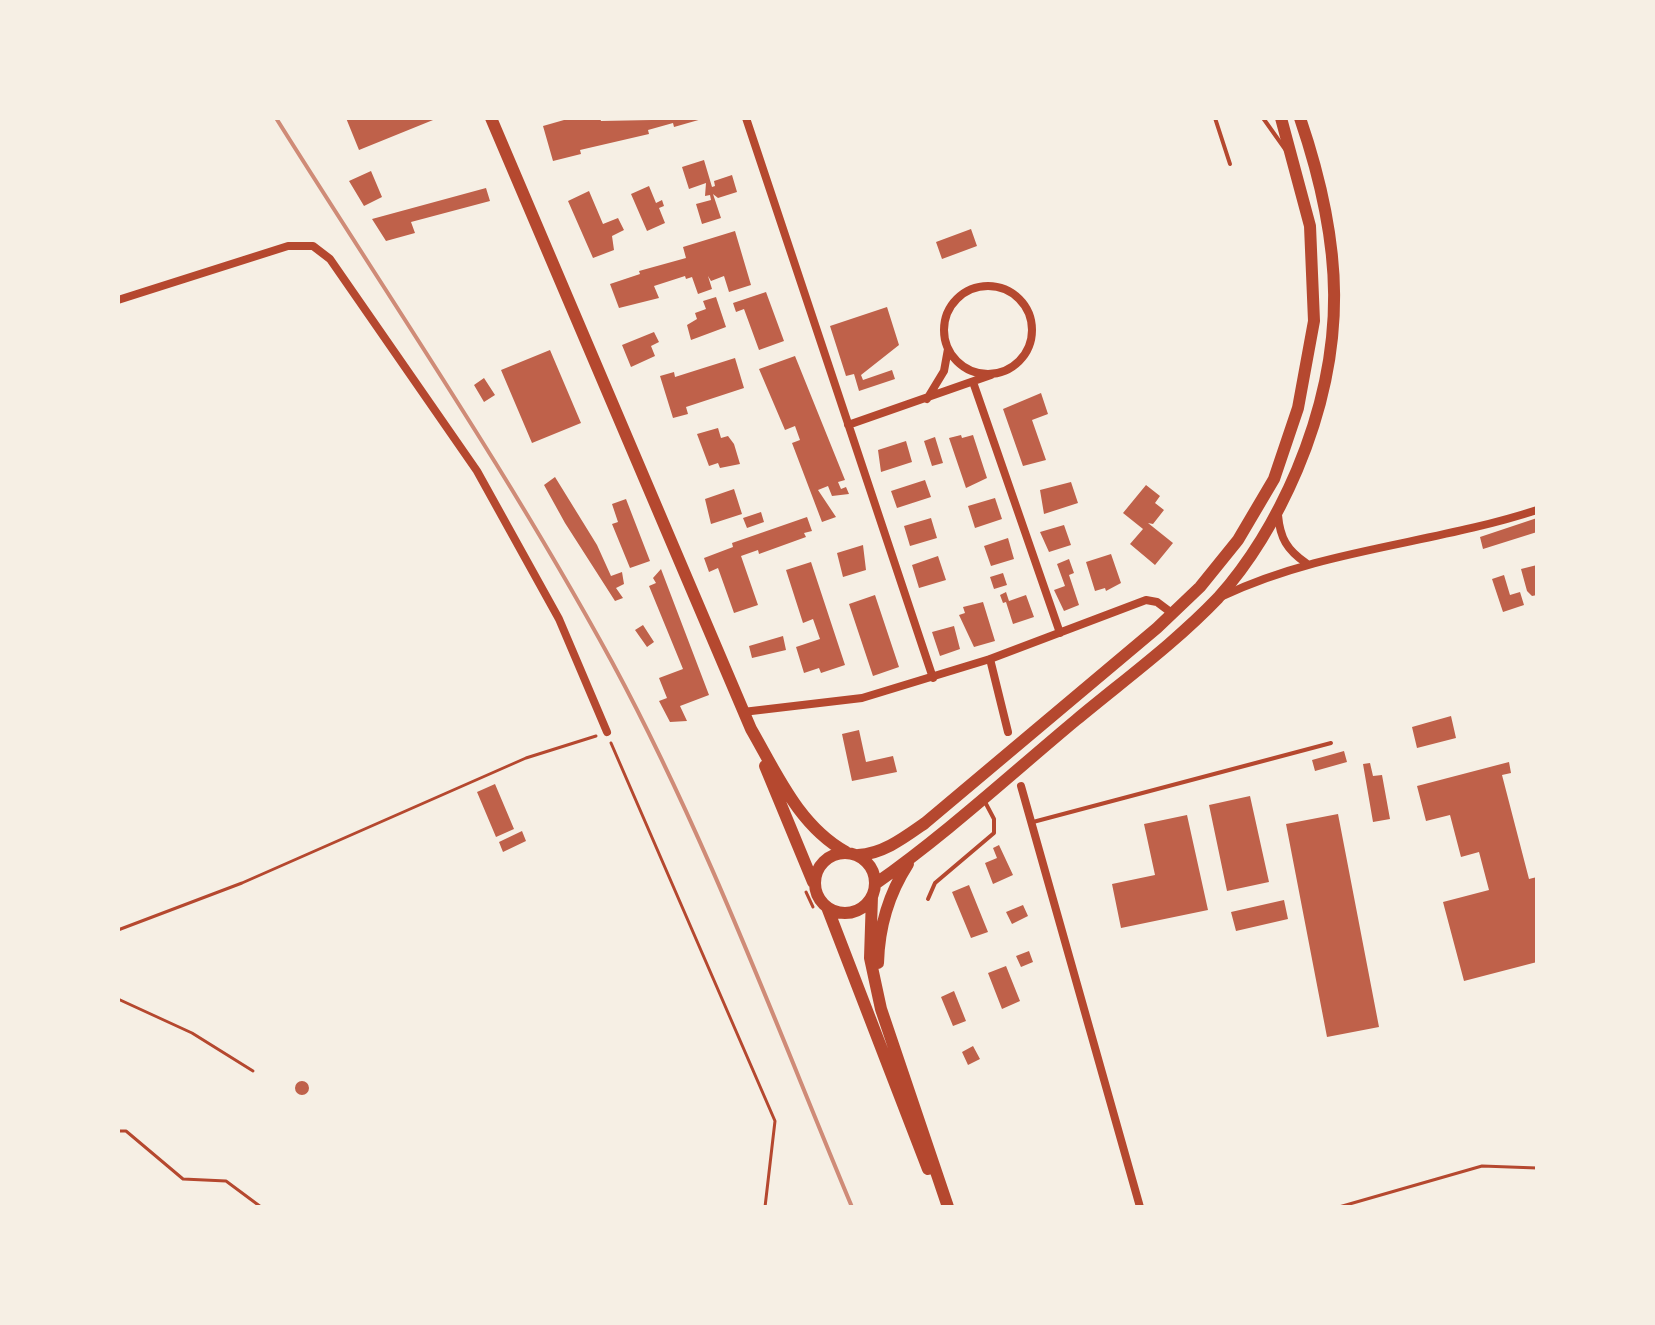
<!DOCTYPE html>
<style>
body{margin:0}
#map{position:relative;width:1655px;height:1325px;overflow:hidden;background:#f6efe4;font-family:"Golos Text",sans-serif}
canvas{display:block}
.frame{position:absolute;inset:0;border:120px solid #f6efe4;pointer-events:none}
</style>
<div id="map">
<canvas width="1655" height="1325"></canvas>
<div class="frame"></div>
</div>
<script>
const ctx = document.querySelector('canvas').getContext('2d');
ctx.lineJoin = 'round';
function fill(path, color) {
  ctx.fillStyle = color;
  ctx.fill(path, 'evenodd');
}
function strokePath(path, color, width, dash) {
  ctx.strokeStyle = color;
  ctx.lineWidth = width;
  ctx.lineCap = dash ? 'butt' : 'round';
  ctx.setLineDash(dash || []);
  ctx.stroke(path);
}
const building = new Path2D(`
 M346 118H438L359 150Z
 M571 118H600L601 121 702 119 674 127 673 123 648 130 649 134 580 150 581 154 553 161 543 126Z
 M704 160 712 187 715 186 714 181 732 175 737 192 718 198 713 194 721 218 702 224 696 204 711 200 710 195 705 196 706 183 689 189 682 167Z
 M371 171 382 197 364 206 349 181Z
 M649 186 656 203 662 200 664 206 659 208 665 223 647 231 631 194Z
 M486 188 490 201 411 222 415 233 386 241 372 219Z
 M589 191 603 224 618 218 624 230 612 236 614 250 593 258 568 201Z
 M971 229 977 246 942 259 936 242Z
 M735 231 751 285 729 292 724 276 711 281 708 276 712 289 698 294 692 277 686 279 685 276 654 286 659 298 619 308 610 284 640 274 639 271 686 258 683 247Z
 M766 292 784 341 759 350 744 309 736 312 733 303Z
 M716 297 726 327 691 340 687 325 697 319 695 313 706 309 703 301Z
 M887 307 899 345 861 375 863 380 892 370 895 379 859 391 854 374 846 376 830 326Z
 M654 332 659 342 651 346 655 356 631 367 622 345Z
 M550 350 581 423 532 443 501 370Z
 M795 356 845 480 838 482 841 489 846 487 849 494 832 496 828 486 818 490 836 517 822 522 792 443 800 440 795 426 785 430 759 369Z
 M735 358 744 388 686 407 688 414 673 418 660 376 674 372 675 377Z
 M484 378 495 395 484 402 474 385Z
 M1041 393 1048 414 1032 420 1046 460 1023 466 1003 409Z
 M718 428 721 438 728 436 734 444 740 464 720 468 718 463 709 466 697 434Z
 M961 435 962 438 973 435 987 478 966 488 949 438Z
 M935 437 943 463 932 466 924 441Z
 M906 441 912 462 881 472 878 450Z
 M555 477 597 545 611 576 622 572 624 584 616 588 623 598 615 601 565 523 544 485Z
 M925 480 931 497 897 508 891 491Z
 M1071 482 1078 503 1044 514 1040 490Z
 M1146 485 1160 496 1155 503 1164 510 1153 524 1148 523 1173 543 1155 565 1130 544 1143 529 1123 513Z
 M734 489 742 514 711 524 705 499Z
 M995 498 1002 519 975 528 968 506Z
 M626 499 650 561 630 568 612 524 618 522 612 504Z
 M761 512 764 522 747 528 743 518Z
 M807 517 812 531 804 533 806 537 759 554 758 550 741 556 758 605 734 613 718 568 709 572 704 558 733 547 732 543Z
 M931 518 937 538 910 546 904 526Z
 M1537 518V532L1483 549 1480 537Z
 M1064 525 1071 545 1049 552 1040 532Z
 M1008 538 1014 559 991 566 984 546Z
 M863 545 866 570 843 577 837 553Z
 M1111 554 1121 583 1106 591 1105 588 1095 591 1086 562Z
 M938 556 946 580 919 588 912 565Z
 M1069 559 1074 573 1069 575 1079 605 1064 611 1054 590 1065 586 1057 564Z
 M811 562 845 665 821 673 819 668 804 673 796 647 820 639 813 619 803 623 786 570Z
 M1537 565V595L1532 596 1527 591 1521 569Z
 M661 569 709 695 680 706 687 721 670 722 659 701 667 698 659 678 683 669 649 586 656 583 653 578Z
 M1003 573 1007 585 994 589 990 577Z
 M1504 575 1510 595 1520 592 1524 605 1503 612 1492 579Z
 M1006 592 1009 601 1026 595 1034 617 1013 624 1006 602 1003 603 1000 595Z
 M875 595 899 667 873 676 849 604Z
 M983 602 995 641 974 647 959 615 965 613 963 607Z
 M643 625 654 642 647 647 635 630Z
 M954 626 960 649 940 656 932 632Z
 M783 636 786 650 752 658 749 646Z
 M1451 716 1456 738 1417 748 1412 727Z
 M859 730 866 762 893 756 897 772 852 781 842 734Z
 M1344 751 1347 762 1315 771 1312 760Z
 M1509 762 1511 773 1502 775 1529 879 1537 877V962L1464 981 1443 902 1489 890 1479 852 1461 857 1450 815 1426 821 1417 786Z
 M1370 763 1373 776 1382 775 1390 819 1373 822 1363 764Z
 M495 784 514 829 496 837 477 792Z
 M1250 796 1269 882 1227 891 1209 805Z
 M1338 814 1379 1027 1327 1037 1286 824Z
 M1187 815 1208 910 1121 928 1112 884 1155 875 1144 824Z
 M522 831 526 841 503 852 499 842Z
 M999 845 1013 875 993 884 985 863 997 858 993 848Z
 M969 885 988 932 971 938 952 892Z
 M1284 900 1288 919 1236 931 1231 912Z
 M1023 905 1028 916 1012 924 1006 912Z
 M1029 951 1033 962 1021 967 1016 956Z
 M1006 966 1020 1001 1002 1009 988 973Z
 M954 991 966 1021 953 1026 941 997Z
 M973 1046 980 1059 968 1065 962 1052Z
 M295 1088a7 7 0 1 1 14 0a7 7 0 1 1-14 0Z`);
const path = new Path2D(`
 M611 743 775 1121 765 1207
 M806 892 813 907
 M118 930 242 883 526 758 596 736
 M118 999 192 1033 253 1071
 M118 1131H126L183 1179 226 1181 261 1207
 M1339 1207 1482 1166 1537 1168`);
const service = new Path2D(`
 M1215 118 1230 164
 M1263 118 1285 149
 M1033 822 1331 743
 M928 899 935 883 994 833V819L984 800`);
const minor = new Path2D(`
 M746 118 933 678
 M944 330a44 44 0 1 1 88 0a44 44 0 1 1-88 0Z
 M118 300 288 246H313L330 259 477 471 559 619 607 732
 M973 382 1060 633
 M927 399 944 371 948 349
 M848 425 991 375
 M1278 515C1280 538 1287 550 1306 563
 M1223 596C1322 549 1433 544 1537 510
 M990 659 1008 732
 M743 712 862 698 990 659 1146 600 1157 602 1173 614
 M1021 786 1140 1207`);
const primary = new Path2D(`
 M491 118 751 729C777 774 799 826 846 852
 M765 766 813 882
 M815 883a30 30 0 1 1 60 0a30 30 0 1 1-60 0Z
 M858 855C883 854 905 837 925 823L1157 628 1200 587 1238 540 1274 479 1298 408 1314 321 1310 226 1281 118
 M875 884C945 835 1010 775 1076 720 1124 680 1175 643 1218 598 1252 560 1277 517 1297 470 1349 346 1343 244 1300 118
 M872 896 870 958 881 1009 948 1207
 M827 907 928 1169
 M878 963C879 926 888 895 908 864`);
const rail = new Path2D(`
 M276 118C389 298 510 475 612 662 706 836 776 1025 852 1207`);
fill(building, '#bf614a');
strokePath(path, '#b5482f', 3);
strokePath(service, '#b5482f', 4);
strokePath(minor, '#b5482f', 8);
strokePath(primary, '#b5482f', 12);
strokePath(rail, '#cf8b77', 4);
</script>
